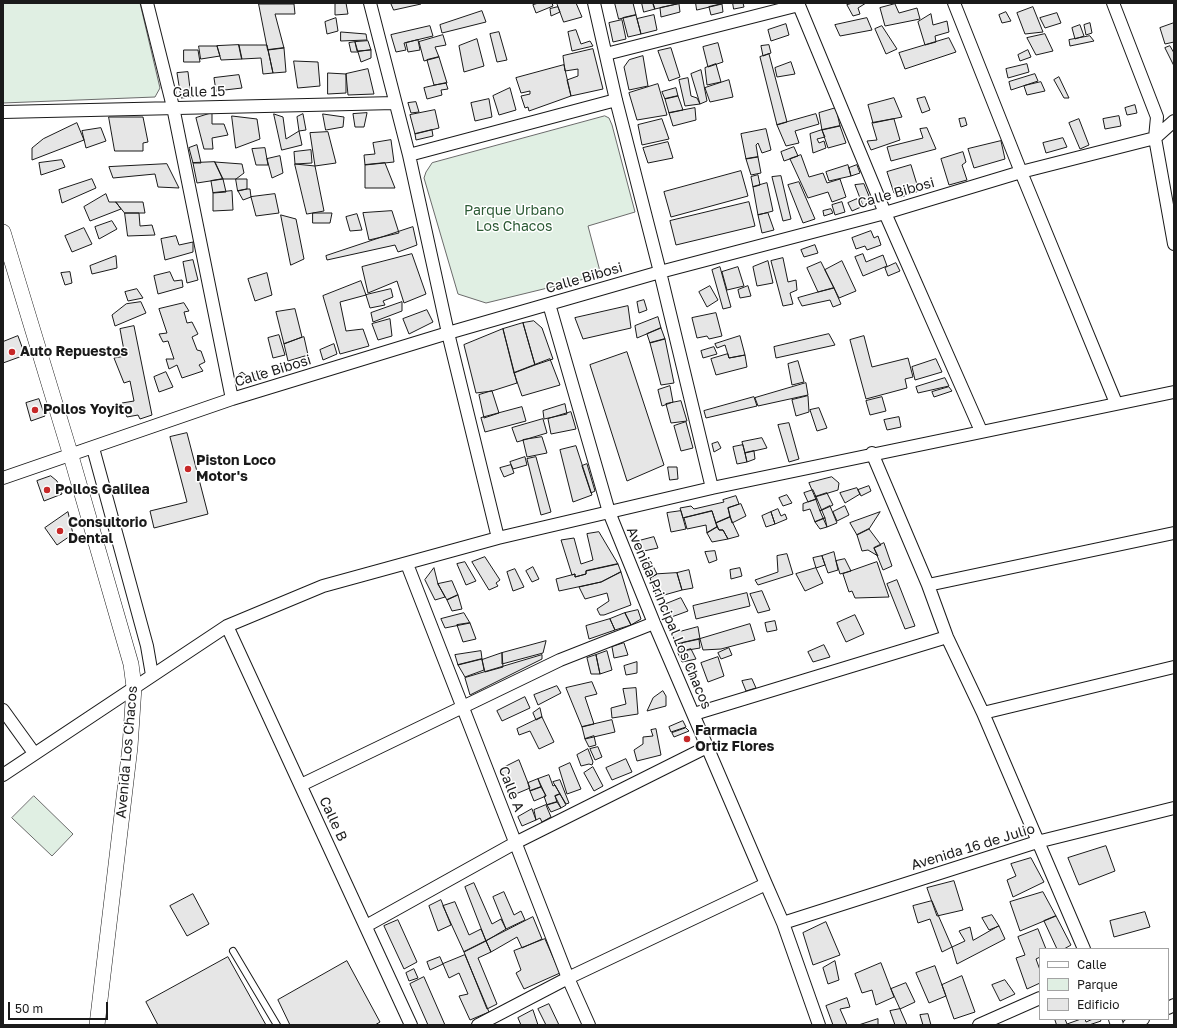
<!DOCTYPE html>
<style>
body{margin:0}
#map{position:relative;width:1177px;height:1028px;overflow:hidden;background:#fff;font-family:"Golos Text",sans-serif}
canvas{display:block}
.frame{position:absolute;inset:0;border:4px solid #1a1a1a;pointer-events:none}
.legend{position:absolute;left:1039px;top:948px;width:130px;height:72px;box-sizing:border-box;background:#fff;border:1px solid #a3a3a3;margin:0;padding:5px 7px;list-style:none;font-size:12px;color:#1a1a1a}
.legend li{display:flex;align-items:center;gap:8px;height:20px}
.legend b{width:20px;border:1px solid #a3a3a3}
.scale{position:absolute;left:8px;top:1002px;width:100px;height:18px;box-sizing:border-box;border:2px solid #1a1a1a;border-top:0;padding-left:5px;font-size:12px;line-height:14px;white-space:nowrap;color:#1a1a1a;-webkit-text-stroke:3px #fff;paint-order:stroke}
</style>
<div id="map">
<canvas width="1177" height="1028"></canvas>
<div class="frame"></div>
<ul class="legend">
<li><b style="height:5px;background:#fff"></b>Calle</li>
<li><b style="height:11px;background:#e0efe3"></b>Parque</li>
<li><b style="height:11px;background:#e6e6e6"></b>Edificio</li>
</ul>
<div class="scale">50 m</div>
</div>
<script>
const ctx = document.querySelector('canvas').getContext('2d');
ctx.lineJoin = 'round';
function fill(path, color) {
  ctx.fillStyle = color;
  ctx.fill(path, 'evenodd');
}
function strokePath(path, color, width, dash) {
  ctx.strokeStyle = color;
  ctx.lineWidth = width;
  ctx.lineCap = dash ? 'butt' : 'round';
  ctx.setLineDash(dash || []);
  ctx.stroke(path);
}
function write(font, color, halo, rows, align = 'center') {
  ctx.font = font + ' "Golos Text",sans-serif';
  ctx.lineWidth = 3;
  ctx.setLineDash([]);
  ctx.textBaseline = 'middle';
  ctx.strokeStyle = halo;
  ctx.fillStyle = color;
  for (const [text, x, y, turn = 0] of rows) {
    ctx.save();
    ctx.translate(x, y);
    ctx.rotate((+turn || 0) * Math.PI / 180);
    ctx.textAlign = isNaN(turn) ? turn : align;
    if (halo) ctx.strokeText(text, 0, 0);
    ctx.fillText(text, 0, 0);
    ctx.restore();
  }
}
const green = new Path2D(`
 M3 3H140L160 88 155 97 3 103Z
 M605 116 609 118 612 125 635 212 588 226 601 275 486 303 458 294 424 178 426 172 432 163Z
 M34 796 73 834 52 856 12 818Z`);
const building = new Path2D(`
 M346 3 348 14 335 15V4Z
 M391 3H420L421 4 394 10Z
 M539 3H552L553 6 536 13 533 5Z
 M557 3H576L582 17 564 22Z
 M615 3H633L636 15 619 19Z
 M642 3H653L655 9 644 12Z
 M653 3H681L655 9Z
 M696 3H721L722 4 697 10Z
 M733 3H743L744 7 734 9Z
 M853 3H866L858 8 860 14 853 16 847 5Z
 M259 4H294L295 14H275L284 48 268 50Z
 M679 4 680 12 661 17 660 8Z
 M722 4 723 12 711 15 709 7Z
 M895 4 899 13 917 8 920 19 885 26 880 8Z
 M558 7 560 12 551 16 550 9Z
 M1033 7 1043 32 1025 34 1017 13Z
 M482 11 486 22 442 33 440 25Z
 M1006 12 1011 21 1002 23 999 15Z
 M1057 13 1061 23 1045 28 1040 18Z
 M931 14 933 25 947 21 949 32 935 36 936 42 925 45 918 22Z
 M636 15 641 34 628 37 623 18Z
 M654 15 657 30 641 34 637 19Z
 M336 18 338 31 327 34 325 22Z
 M867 18 872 30 840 36 835 25Z
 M622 20 626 39 613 42 609 23Z
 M1090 23 1092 33 1086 35 1084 25Z
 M1174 23V42L1165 44 1160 28Z
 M786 24 789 35 771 41 768 30Z
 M1080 25 1084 36 1075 39 1072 28Z
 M430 26 433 36 404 43 406 50 396 52 391 35Z
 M882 26 897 49 886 54 875 29Z
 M576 30 581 44 590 41 593 46 572 51 568 32Z
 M341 32 366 34 367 40 341 41Z
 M499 32 507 60 497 62 490 34Z
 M1045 34 1053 51 1036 55 1027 38Z
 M443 35 446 45 435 47 439 57 424 61 419 42Z
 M1090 36 1094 41 1070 46 1069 40Z
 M949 38 956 52 905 69 899 53Z
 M477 39 484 66 464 72 459 46Z
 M418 40 420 50 408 52 406 43Z
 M368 41 371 50 357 51 355 42Z
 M355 42 358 52H351L349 43Z
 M718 43 723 62 708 67 703 47Z
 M239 45 242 59 221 60 217 46Z
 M239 45H267L273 73 263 74 261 58 242 59Z
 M769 45 771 53 763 56 761 46Z
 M199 46H217L220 56 201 59Z
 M1170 46 1174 53V66L1165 48Z
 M284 48 286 72 273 73 268 50Z
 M671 48 680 77 669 81 658 51Z
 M593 49 603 89 571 96 567 80 578 76V69L565 71 563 56Z
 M184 50H198L200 62H184Z
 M371 50V58L361 62 358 52Z
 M1028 50 1031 57 1020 61 1018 55Z
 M769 54 787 122 777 125 760 57Z
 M643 56 648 86 629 90 624 67 629 60Z
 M439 57 447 83 434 85 427 60Z
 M294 61 318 62 320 86 298 88Z
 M791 62 795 74 777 77 775 68Z
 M716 64 721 82 707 85 705 68Z
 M1027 64 1029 72 1008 78 1006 69Z
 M564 65 571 96 529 111 528 107 525 108 521 96 530 94V91L521 93 516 78Z
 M368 69 374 94 348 95 346 74Z
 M701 70 707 101 700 104 691 74Z
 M188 72 191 97 181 98 177 73Z
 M328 73 346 74V93L328 94Z
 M1035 74 1038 81 1011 90 1009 82Z
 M239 75 242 88 216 91 214 78Z
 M1059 77 1069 98H1064L1054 80Z
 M688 78 691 96 697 98 700 104 685 106 679 80Z
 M729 80 733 97 710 102 705 88Z
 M1041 82 1045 91 1027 95 1024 86Z
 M446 83 448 89 441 90 442 95 427 99 424 88Z
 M658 84 667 115 637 120 629 93Z
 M510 88 516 110 499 115 493 96Z
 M676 88 678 96 665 99 662 92Z
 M678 96 683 110 669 113 665 99Z
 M925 97 930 110 922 113 917 99Z
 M894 98 902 117 873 123 868 105Z
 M489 99 492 117 475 121 471 103Z
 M416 102 419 112 411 113 408 103Z
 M1135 105 1137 113 1127 115 1125 108Z
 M695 108 696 120 673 126 669 113Z
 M836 108 840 126 822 130 819 113Z
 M435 110 439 128 415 134 410 115Z
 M212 113V124H224L228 135 212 138 213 149H204L196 118Z
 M367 113 364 127H355L353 114Z
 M274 114 283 117 286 139 299 131 302 145 282 150Z
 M303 114 306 130 299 131 297 117Z
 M323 114 344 117 343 127 326 130Z
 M816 114 819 124 795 131 799 143 786 146 777 125Z
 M232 116 257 119 260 139 236 148Z
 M1119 116 1121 126 1105 129 1103 119Z
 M109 117H143L148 142 143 143V151H115Z
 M965 118 967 125 961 127 959 119Z
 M662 119 669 139 642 145 638 125Z
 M894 119 900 140 871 150 867 141 877 140 872 123Z
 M1079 119 1089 145 1080 149 1069 123Z
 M77 123 84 140 32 160V148L43 139Z
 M840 126 846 143 828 148 822 130Z
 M101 128 106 141 86 148 82 131Z
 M927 128 936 149 891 161 887 147 923 138 920 129Z
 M766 129 771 150 762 153 758 143 756 145 758 157 746 159 741 134Z
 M432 130 433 136 416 140 415 134Z
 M822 130 825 137 817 139 819 143 824 141 826 148 813 153 810 134Z
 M328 132 336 163 315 166 310 133Z
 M1063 138 1067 147 1046 153 1043 143Z
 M391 140 394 162 365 165 364 155 375 154 373 143Z
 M1001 141 1005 159 974 168 968 149Z
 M668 142 673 158 648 163 643 148Z
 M197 145 201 163H193L189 148Z
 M794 147 798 156 784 161 781 152Z
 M265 148 268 165H256L252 149Z
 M311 150 312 163 295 164 294 152Z
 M963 152 966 162 962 165 967 180 949 185 941 159Z
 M801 155 809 177 823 173 827 183 840 179 846 197 832 202 828 192 808 198 790 159Z
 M280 156 283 173 272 178 267 159Z
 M758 157 761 173 751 175 746 159Z
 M62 160 65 167 41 175 39 163Z
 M215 162 223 179 197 183 193 163Z
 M215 162 242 164 244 173 236 179H223Z
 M385 163 395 188H365V165Z
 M167 164 179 188 158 187 155 174 113 178 109 167Z
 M295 164 315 166 324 211 307 214Z
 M848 165 851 176 829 181 826 172Z
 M857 165 860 173 851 176 849 168Z
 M911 165 919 191 901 197 894 193 887 172Z
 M741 171 748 196 671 217 664 192Z
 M758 175 760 185 753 187 751 177Z
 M781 176 791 219 783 221 772 177Z
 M92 179 96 188 62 203 59 190Z
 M223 179 226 192 213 193 211 181Z
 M236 179H247V189L238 191Z
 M799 182 815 219 803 223 788 185Z
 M767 183 773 211 758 215 753 187Z
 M864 184 871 201 869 205 863 206 855 185Z
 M247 189H250L251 197 243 200 238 191Z
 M232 191 233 210 213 211V193Z
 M106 194 109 202H116L121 209 90 221 84 207Z
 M275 194 279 213 256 216 251 197Z
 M857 199 861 207 852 211 848 203Z
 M116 202H143L145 213H125Z
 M749 202 755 226 676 245 670 221Z
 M842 202 845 212 835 215 832 205Z
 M831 209 833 213 824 216 823 211Z
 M392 211 399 233 369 240 363 213Z
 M125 213H139L140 226 152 225 155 235 128 236Z
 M313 213H332L330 223H313Z
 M768 213 774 230 762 233 758 215Z
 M357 214 362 230 350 231 346 217Z
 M281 215 296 219 304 259 291 265Z
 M112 221 117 229 99 239 95 227Z
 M413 227 417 245 398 252 395 245 327 260 326 256Z
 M84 228 92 244 72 252 65 236Z
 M871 231 874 238 878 236 881 245 867 250 865 246 856 249 852 238Z
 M176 236 179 245 193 242V252L165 260 161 239Z
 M815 245 818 253 804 257 801 250Z
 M412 254 426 294 404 303 397 281 368 293 362 267Z
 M863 254 866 262 883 255 887 266 863 276 855 257Z
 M116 256 117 268 92 274 90 266Z
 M783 258 788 282 796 280 797 290 790 293 793 304 783 306 771 261Z
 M193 260 198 280 187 283 183 262Z
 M768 261 773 283 757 286 753 267Z
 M842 261 856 291 839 298 825 270Z
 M821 262 834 288 818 292 807 268Z
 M896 263 900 271 888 276 885 268Z
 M720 267 731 307 723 309 712 270Z
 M738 267 744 286 727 290 722 272Z
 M70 272 72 283 65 285 61 273Z
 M170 272 174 281 182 280 183 287 158 294 154 276Z
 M267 273 272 295 255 301 248 279Z
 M361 281 366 295 340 302 346 331 363 329 369 346 340 354 323 296Z
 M710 286 718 300 707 307 699 292Z
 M748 286 751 296 740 298 738 290Z
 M834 288 841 304 833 307 830 300 802 306 798 298Z
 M137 289 143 298 128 301 125 292Z
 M391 289 393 297 383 301 385 305 370 308 366 295Z
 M644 300 647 310 639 313 637 302Z
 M141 302 146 313 115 326 112 315 126 304Z
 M402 302V311L373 322 371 313Z
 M184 303 189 311 184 312 187 323 192 322 198 334 192 337 197 350 201 351 205 362 199 365 203 371 182 378 177 365 169 369 166 359H174L168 341 163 342 159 334 167 333 159 309Z
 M628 306 631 328 583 339 575 318Z
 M295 309 302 337 284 344 276 312Z
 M427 310 433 322 409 334 403 319Z
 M716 313 722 336 709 339 707 336 697 338 692 318Z
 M658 317 661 328 637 338 635 326Z
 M390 319 392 336 378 340 372 324Z
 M534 321 542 328 553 359 535 365 523 323Z
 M523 323 535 365 514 373 503 329Z
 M134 326 152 415 140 419 138 415 127 417 122 403 134 401 130 381 124 383 114 358 125 356 120 329Z
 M661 328 665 339 650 343 647 334Z
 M503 329 517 383 492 391 476 393 464 345Z
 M829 334 835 345 776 358 774 347Z
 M279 335 285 355 273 358 268 338Z
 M18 336 25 355 3 363V342Z
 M740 336 745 355 729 358 725 345 717 348 715 344Z
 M864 336 872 367 908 358 913 377 905 379 907 388 866 399 850 340Z
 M304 337 308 355 288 361 284 344Z
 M665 339 674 383 661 385 650 343Z
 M334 344 337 354 323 360 320 350Z
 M714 347 717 354 703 358 701 351Z
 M627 352 664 465 627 481 590 365Z
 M728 354 729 358 745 355 747 367 716 375 711 359Z
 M550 359 560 385 522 396 514 373Z
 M936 359 942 372 915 380 912 367Z
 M798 361 804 382 792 385 788 364Z
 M261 371 264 378 249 383 238 375 242 372 248 377Z
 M166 372 173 387 159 392 154 377Z
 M945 378 949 386 918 393 916 387Z
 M806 383 808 395 758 406 755 398Z
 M670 386 673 402 662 406 658 390Z
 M949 387 952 391 934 397 932 392Z
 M492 391 499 413 484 418 479 395Z
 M808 396 809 412 796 416 792 400Z
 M754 397 757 406 706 418 704 411Z
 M882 397 886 411 870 415 866 401Z
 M39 399 45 416 31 421 26 403Z
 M681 401 687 421 671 423 666 404Z
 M565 404 567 414 544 419 543 411Z
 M522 407 526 421 485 432 481 418Z
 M819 408 827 428 817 431 810 410Z
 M571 412 576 429 551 434 548 419Z
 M899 417 901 427 887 430 884 420Z
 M543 419 547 433 517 442 512 428Z
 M686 422 693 448 681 451 674 426Z
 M789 423 799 459 789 462 778 425Z
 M187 433 208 514 154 528 150 511 187 502 170 437Z
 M542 437 547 453 527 457 523 440Z
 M762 438 767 448 745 453 742 442Z
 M718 442 721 448 714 452 712 444Z
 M743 445 747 462 737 464 733 447Z
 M576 446 592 495 573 502 560 450Z
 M754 451 755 459 747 462 745 453Z
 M525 457 527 465 513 469 510 462Z
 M536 457 551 512 541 515 527 459Z
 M587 464 595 491 591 493 582 466Z
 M511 465 514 473 504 477 500 468Z
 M668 467H677L678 479 670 480Z
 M51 476 57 481 62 494 44 501 37 481Z
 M832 477 839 483 838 490 815 497 809 483Z
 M869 486 871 491 861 496 858 490Z
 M857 488 860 494 845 503 840 493Z
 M813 490 817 499 808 502 804 493Z
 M827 493 833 505 820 511 815 497Z
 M787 495 792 503 783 506 779 498Z
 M736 496 739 504 728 508 730 517 716 523 712 511 683 518 680 508 691 506 694 509 724 502 723 500Z
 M817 499 825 518 815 522 810 509 803 511V504Z
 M741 504 746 516 732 523 728 508Z
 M830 506 837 523 827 527 820 511Z
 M845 506 849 515 837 521 833 512Z
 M778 509 781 516 785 514 787 519 775 524 771 512Z
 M681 511 686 529 671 532 667 513Z
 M712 511 717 527 707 533 706 525 687 529 684 518Z
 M68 512 73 534 57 545 45 528Z
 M771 512 775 524 766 527 762 516Z
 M880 512 869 529 857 535 850 523Z
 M730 517 739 536 728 539 723 530H719L716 523Z
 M825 518 827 527 820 529 815 522Z
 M717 527 719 530H723L728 539 712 542 707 533Z
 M869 529 881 545 874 548 878 556 868 550 862 551 857 535Z
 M599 532 618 564 586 571V574L575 577V574L572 575 561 540 574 538 581 564 593 560 587 534Z
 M654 537 658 548 639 552 635 542Z
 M884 543 892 566 883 570 874 548Z
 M715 551 717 560 709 563 705 552Z
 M834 552 838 570 828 573 822 556Z
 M787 554 793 574 758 585 755 580 778 572 777 556Z
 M822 556 825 565 816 568 813 558Z
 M485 557 500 580 496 583 498 586 489 590 472 562Z
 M845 559 851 571 840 574 836 561Z
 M465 562 476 581 466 585 457 564Z
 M651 562 657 574 650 578 644 563Z
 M877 562 889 597 855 598 852 591 849 592 843 574Z
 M618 564 621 572 601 582 559 591 556 579 575 574V577L586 574V571Z
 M533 567 539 579 532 582 526 571Z
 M434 568 438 584 445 597 435 600 425 580Z
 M740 568 742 576 731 579 730 570Z
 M816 568 823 583 805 591 796 574Z
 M515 569 524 587 513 591 507 572Z
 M689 570 693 588 682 590 677 573Z
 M621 572 631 605 604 615H600L597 609 609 601 607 593 585 599 579 587 601 582Z
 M677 573 682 590 657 597 650 578 657 574Z
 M897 580 915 626 905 629 887 584Z
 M452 581 458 595 447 600 438 584Z
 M762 591 770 610 758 613 750 594Z
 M747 593 750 606 696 619 693 606Z
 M458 595 462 609 452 611 447 600Z
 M681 598 688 611 666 619 661 606Z
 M638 610 641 619 631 625 625 613Z
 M464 613 470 623 445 628 441 619Z
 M625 613 631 625 615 630 610 619Z
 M855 615 864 634 846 642 837 623Z
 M610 619 615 630 589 639 586 626Z
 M775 621 777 630 767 632 765 623Z
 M470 623 476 639 463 642 457 625Z
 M750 624 755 640 721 649 703 650 700 639Z
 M698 627 700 639 676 644 672 634Z
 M699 639 700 648 682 651V643Z
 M546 641 543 653 502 664V653Z
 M624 643 628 655 614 658 612 647Z
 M824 645 830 657 813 662 808 652Z
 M729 648 732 655 721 659 718 653Z
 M691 649 696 659 682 662 678 653Z
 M481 651 482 659 458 665 455 655Z
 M607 651 612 670 600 674 596 655Z
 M502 653 503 667 485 672 482 660Z
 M542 655V659L470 695 465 678Z
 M596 655 600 674H591L587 658Z
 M718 657 724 676 708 682 701 663Z
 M482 659 484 670 465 677 458 665Z
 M637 662V673L626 675 624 666Z
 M694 666 697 675 690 677 686 670Z
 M752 679 756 688 746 691 742 681Z
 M592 682 597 694 585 697 594 724 582 727 566 688Z
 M557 686 561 693 538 705 534 695Z
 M636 688 638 714 612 718 611 708 626 704 623 689Z
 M663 691 666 696V706L647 711 653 698Z
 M525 697 530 708 502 721 497 711Z
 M540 708 542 717 536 720 533 713Z
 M542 717 554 742 539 749 530 731 519 735 517 729Z
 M612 720 615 732 585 739 582 727Z
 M683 721 686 727 671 732 669 727Z
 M686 728 689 731 674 737 672 733Z
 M656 729 661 755 637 761 634 750 643 744V737L653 736 651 730Z
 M594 736 596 745 589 747 585 739Z
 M598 747 602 757 595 760 590 749Z
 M588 749 593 762 592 765 589 764 581 766 577 755Z
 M626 759 632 772 612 780 606 768Z
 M519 760 530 788 511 796 501 769Z
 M570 763 581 789 567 794 559 768Z
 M593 767 603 786 594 791 584 773Z
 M549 775 553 786 555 785 560 794 555 796 557 802 547 805 544 796H546L538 779Z
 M538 779 541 787 530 791 528 783Z
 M560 780 569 803 566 804 553 782Z
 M541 787 546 796 534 801 530 791Z
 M560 794 566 805 561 808 555 796Z
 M557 802 561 808 551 812 547 805Z
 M546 805 551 817 542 822 540 818 536 820 534 810Z
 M532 809 536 820 522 826 518 817Z
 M1106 846 1115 871 1079 885 1068 858Z
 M1031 858 1044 882 1013 897 1007 880 1016 876 1011 864Z
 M954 881 963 910 937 916 927 888Z
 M474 883 492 924 501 919 506 929 486 941 465 887Z
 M504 892 514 915 521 911 525 920 506 929 493 897Z
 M1043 892 1056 916 1020 931 1010 902Z
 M193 894 209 924 187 936 170 906Z
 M441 900 451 925 438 931 429 906Z
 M932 901 952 947 942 952 930 919 918 923 913 906Z
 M455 902 469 935 481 929 486 941 464 952 443 906Z
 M1145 912 1150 927 1114 937 1110 921Z
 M992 915 999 926 989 930 982 918Z
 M1056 916 1071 945 1064 949H1057L1044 921Z
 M533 917 542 939 522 948 517 937 491 952 486 941Z
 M398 920 417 962 404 969 384 926Z
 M826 922 840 955 813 965 803 933Z
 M999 926 1005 939 957 964 952 947 965 941 959 931 970 927 973 940Z
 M1038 929 1046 949H1040V957L1036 959 1040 970V983L1027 989 1016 958 1025 955 1018 937Z
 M545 939 560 973 524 989 516 973 521 970 514 951Z
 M486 941 491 952 478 958 497 1004 487 1009 464 952Z
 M465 955 489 1012 470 1020 459 996 468 994 459 973 449 978 443 964Z
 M228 957 266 1025H158L146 1002Z
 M440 957 443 964 430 970 427 962Z
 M347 961 380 1022 375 1025H290L278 1000Z
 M835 961 839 980 828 984 823 968Z
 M881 963 894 997 876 1005 872 990 862 993 855 974Z
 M935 966 946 996 929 1003 916 973Z
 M414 969 418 978 409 981 406 973Z
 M962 976 975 1012 954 1019 942 985Z
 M424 977 445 1025H428L410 984Z
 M1005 980 1015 994 1000 1001 992 985Z
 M906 983 915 1002 900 1009 891 989Z
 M847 998 850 1007 840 1009 847 1025H833L826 1006Z
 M549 1004 559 1025H546L538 1009Z
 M900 1009 907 1025H895L890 1011Z
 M533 1010 538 1025H521L518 1018Z
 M928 1014 931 1025H923L920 1015Z
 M878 1019V1025H859Z
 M1055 1019H1065L1067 1024 1081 1019H1085L1086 1022 1093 1019H1100L1101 1021 1089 1025H1057Z`);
const service = new Path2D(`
 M233 951 277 1025`);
const minor = new Path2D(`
 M147 3 173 107 232 399
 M370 3 409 155 448 333 498 538
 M594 3 616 100 660 272 712 488
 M798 3 885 213 981 431
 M954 3 1021 172 1116 403
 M1113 3 1157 117 1155 138 1174 244
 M606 54 799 5
 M3 112 395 103
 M409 155 616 100
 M549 304 609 512 654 623 766 884 783 923 819 1025
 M93 448 147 646 152 675
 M872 453 928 585 947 637 983 713 1084 949
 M3 478 232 399 448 333 660 272 885 213 1021 172 1155 138 1174 121
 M407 564 568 978 589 1025
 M928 585 1174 533
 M227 626 411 1025
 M3 710 34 753
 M983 713 1174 667
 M694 714 947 637
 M3 775 227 626 323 586 498 538 712 488 1174 392
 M301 785 560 660 654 623
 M783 923 1037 842 1174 808
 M366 926 515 843 707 747
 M1168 1008 1174 1005
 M1115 1019 1117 1025
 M478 1025 568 978 766 884
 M979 1025 1040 998
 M1129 1025 1143 1019`);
const tertiary = new Path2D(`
 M3 232 71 456 131 664 134 687 130 747 97 1025`);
const markers = [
 [12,352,4,"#c62828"],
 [35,410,4,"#c62828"],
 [188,469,4,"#c62828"],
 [47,490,4,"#c62828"],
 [60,531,4,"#c62828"],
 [687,739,4,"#c62828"]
];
const streetNames = [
 ["Calle 15",199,92,-1],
 ["Calle Bibosi",896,193,-16],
 ["Calle Bibosi",584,278,-16],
 ["Calle Bibosi",273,371,-17],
 ["Avenida Principal Los Chacos",669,618,67],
 ["Avenida Los Chacos",127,752,-85],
 ["Calle A",511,789,69],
 ["Calle B",333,819,65],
 ["Avenida 16 de Julio",973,847,-17]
];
const parkNames = [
 ["Parque Urbano",514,211],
 ["Los Chacos",514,227]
];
const poiNames = [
 ["Auto Repuestos",20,352],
 ["Pollos Yoyito",43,410],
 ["Piston Loco",196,461],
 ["Motor's",196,477],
 ["Pollos Galilea",55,490],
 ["Consultorio",68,523],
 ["Dental",68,539],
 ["Farmacia",695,731],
 ["Ortiz Flores",695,747]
];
fill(green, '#e0efe3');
strokePath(green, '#6a6a6a', 1);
fill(building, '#e6e6e6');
strokePath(building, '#1a1a1a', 1);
strokePath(service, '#1a1a1a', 8);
strokePath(minor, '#1a1a1a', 14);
strokePath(tertiary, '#1a1a1a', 16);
strokePath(service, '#fff', 6);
strokePath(minor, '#fff', 12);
strokePath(tertiary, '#fff', 15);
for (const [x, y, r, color] of markers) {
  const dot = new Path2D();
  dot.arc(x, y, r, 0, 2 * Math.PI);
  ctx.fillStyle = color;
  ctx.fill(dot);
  strokePath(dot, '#fff', 1.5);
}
write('14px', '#1a1a1a', '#fff', streetNames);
write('14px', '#2b5a34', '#fff', parkNames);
write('bold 14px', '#1a1a1a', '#fff', poiNames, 'left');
</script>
